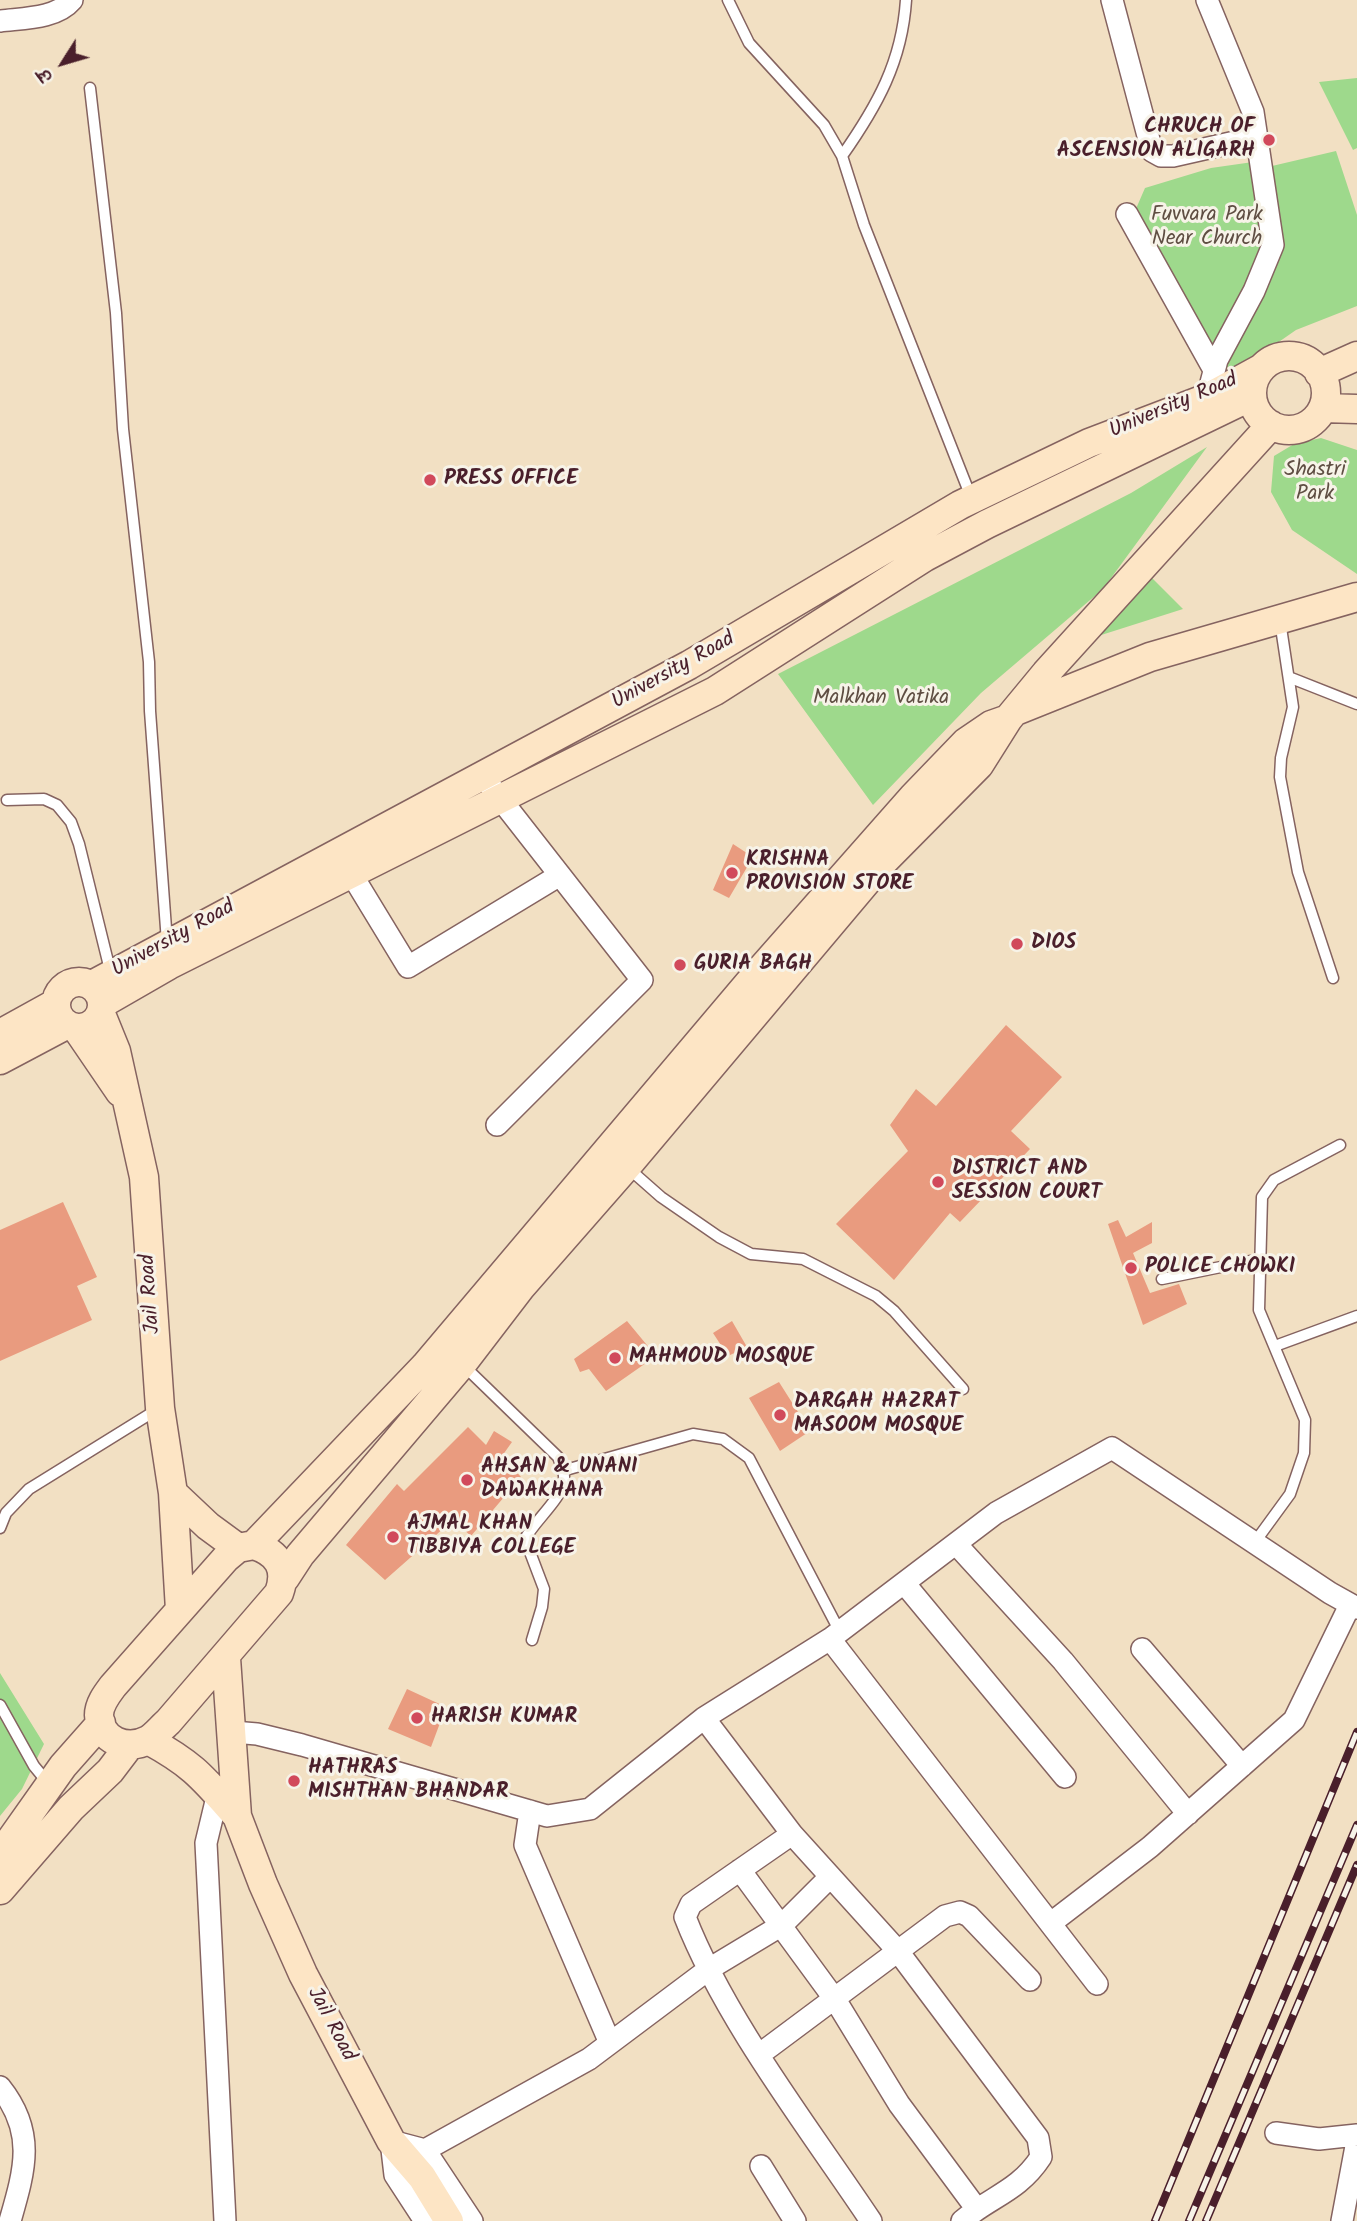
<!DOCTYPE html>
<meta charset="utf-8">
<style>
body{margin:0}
#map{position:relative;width:1357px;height:2221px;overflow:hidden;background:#f2e0c3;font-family:Kalam,"Playpen Sans Deva",sans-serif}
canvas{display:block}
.north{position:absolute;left:28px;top:28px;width:70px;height:70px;-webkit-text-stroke:5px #f7f3e8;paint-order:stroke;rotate:233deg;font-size:19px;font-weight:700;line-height:28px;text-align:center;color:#4a1f2b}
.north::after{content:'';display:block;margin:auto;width:24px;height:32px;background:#4a1f2b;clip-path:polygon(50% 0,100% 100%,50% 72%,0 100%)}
</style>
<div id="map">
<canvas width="1357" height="2221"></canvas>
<div class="north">उ</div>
</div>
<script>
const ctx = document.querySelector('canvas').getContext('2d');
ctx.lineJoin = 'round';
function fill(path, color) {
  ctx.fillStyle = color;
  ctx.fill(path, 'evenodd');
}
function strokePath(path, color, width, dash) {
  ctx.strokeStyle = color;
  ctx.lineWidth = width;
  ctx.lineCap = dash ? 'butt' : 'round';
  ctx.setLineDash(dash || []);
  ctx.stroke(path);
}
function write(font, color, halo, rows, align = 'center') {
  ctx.font = font + ' Kalam,sans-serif';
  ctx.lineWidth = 6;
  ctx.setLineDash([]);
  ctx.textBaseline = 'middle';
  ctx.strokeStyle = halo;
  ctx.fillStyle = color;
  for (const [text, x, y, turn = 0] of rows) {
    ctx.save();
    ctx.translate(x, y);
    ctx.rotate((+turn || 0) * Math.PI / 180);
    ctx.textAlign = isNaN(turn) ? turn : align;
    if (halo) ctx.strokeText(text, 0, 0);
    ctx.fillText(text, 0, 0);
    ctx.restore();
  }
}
const green = new Path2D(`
 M1357 78V148L1353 150 1319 82Z
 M1336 151 1357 215V306L1296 330 1237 371 1225 366 1281 248 1272 166Z
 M1253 162 1264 246 1220 347H1211L1135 211 1145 188 1211 168Z
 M1321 438 1357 450V574L1292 530 1271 492 1274 456 1294 444Z
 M1207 447 1103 589 981 693 873 805 778 674 1131 493Z
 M1144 570 1183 609 1095 637Z
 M0 1673 44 1744 22 1789 0 1816Z`);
const building = new Path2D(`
 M733 844 753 857 729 898 713 890Z
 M1006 1025 1062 1077 1011 1131 1030 1149 960 1222 950 1213 894 1280 836 1224 908 1151 890 1125 916 1089 936 1106Z
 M63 1202 97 1277 77 1286 92 1320 0 1361V1230Z
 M1118 1220 1126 1237 1152 1222V1243L1133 1253 1150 1293 1179 1284 1187 1304 1143 1325 1108 1224Z
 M627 1321 656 1356 606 1391 589 1369 580 1372 574 1359Z
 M732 1321 747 1347 728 1356 713 1333Z
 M779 1382 810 1431 780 1451 749 1398Z
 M468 1427 486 1445 494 1431 512 1442 502 1456 521 1477 471 1536 453 1520 385 1580 346 1545 397 1484 404 1491Z
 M407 1689 446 1707 431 1747 388 1729Z`);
const lane = new Path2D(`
 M728 0 749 43 824 125 842 156 864 225 971 497
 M90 88 116 313 123 429 149 662 150 711 167 942
 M842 156C877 106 902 62 906 0
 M1280 621 1293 707 1281 758 1280 777 1298 872 1333 978
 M1291 678 1357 704
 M7 800 44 799 57 805 71 822 79 844 111 974
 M627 1167 661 1197 719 1237 751 1254 803 1259 876 1296 894 1311 963 1389
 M1162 1279 1260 1259
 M1275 1346 1357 1316
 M462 1364 558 1457C560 1463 565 1472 564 1479 563 1498 534 1521 525 1539L544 1589 542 1607 532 1640
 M562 1471 693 1434 723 1439 749 1458 840 1632
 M0 1528 6 1513 29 1489 158 1409
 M1255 1542 1290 1494 1304 1453 1305 1420 1259 1310 1262 1197 1274 1180 1340 1145
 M0 1705 34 1766 48 1783`);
const street = new Path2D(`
 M1112 0 1152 151 1161 156H1173L1257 137
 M1207 0 1253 112 1273 245 1254 291 1217 360 1207 398
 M0 21C23 18 56 19 72 0
 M1127 214 1214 370
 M491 787 642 980 497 1125
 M352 875 408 967 560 875
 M956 1544 1063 1661 1188 1814
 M904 1583 1065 1777
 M830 1639 1097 1984
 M1142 1649 1242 1766
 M704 1718 792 1834 897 1950 1038 2138 1041 2157C1018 2192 991 2196 962 2221
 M233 1732 257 1734 302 1745 547 1816 590 1809 704 1718 830 1639 996 1513 1112 1448 1330 1593 1357 1608
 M218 1793 206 1843 225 2221
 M530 1811 525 1845 610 2043
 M792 1834 691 1904 685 1917C725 2020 809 2128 871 2221
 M740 1870 836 2001 899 2104 976 2208
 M1051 1923 1150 1847 1294 1720 1350 1605
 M760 2054 945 1916 960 1912 969 1916 1030 1980
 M0 2087C36 2132 25 2169 10 2221
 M1276 2133 1319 2139 1357 2135
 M425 2150 589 2059 709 1969 782 1925 830 1877
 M761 2166 795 2221
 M425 2221 395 2175 391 2141 425 2150 472 2221
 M1342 2221 1357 2141`);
const secondary = new Path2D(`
 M1252 393a37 37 0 1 1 74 0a37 37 0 1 1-74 0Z
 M1319 373 1357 356
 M1323 408 1357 409
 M1018 710 1150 657 1357 597
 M56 1005a23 23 0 1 1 46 0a23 23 0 1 1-46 0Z
 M92 985 689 665 960 505 1089 443 1207 398 1260 369
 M103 1003 169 965 715 691 925 557 987 524 1252 396
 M101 1014 116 1051 144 1177 160 1408 173 1493 180 1610
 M77 1029 120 1092
 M0 1034 56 1003
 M0 1060 66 1025
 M173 1493 208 1526 238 1548
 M254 1545 425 1366 748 984 913 797 966 742 991 725 1008 719
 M254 1545C278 1553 288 1568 279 1593L168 1722C162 1727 155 1736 148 1740 127 1751 100 1741 99 1715 99 1704 107 1694 113 1686L226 1558 238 1548Z
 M285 1578 300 1555 462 1364 521 1287 627 1166 883 862 979 765 1008 719 1046 673 1271 425
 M226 1658 237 1816 263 1884 303 1974 391 2141 422 2177 449 2221
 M148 1740C194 1765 203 1778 237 1816
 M0 1855 63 1766 101 1723
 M0 1890 71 1808 110 1771 129 1746`);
const rail = new Path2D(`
 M1155 2221 1357 1732
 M1189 2221 1357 1825
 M1206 2221 1357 1865`);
const markers = [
 [1269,140,7,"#d1495b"],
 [430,480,7,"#d1495b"],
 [732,873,7,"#d1495b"],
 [1017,944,7,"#d1495b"],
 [680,965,7,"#d1495b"],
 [938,1182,7,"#d1495b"],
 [1131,1268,7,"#d1495b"],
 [615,1358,7,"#d1495b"],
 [780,1415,7,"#d1495b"],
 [467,1480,7,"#d1495b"],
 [393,1537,7,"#d1495b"],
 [417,1718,7,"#d1495b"],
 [294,1781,7,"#d1495b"]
];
const poiNames = [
 ["CHRUCH OF",1255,128,"right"],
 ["ASCENSION ALIGARH",1255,152,"right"],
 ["PRESS OFFICE",444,480],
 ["KRISHNA",746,861],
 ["PROVISION STORE",746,885],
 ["DIOS",1031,944],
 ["GURIA BAGH",694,965],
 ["DISTRICT AND",952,1170],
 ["SESSION COURT",952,1194],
 ["POLICE CHOWKI",1145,1268],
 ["MAHMOUD MOSQUE",629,1358],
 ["DARGAH HAZRAT",794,1403],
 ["MASOOM MOSQUE",794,1427],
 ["AHSAN & UNANI",481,1468],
 ["DAWAKHANA",481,1492],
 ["AJMAL KHAN",407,1525],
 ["TIBBIYA COLLEGE",407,1549],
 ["HARISH KUMAR",431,1718],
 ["HATHRAS",308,1769],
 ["MISHTHAN BHANDAR",308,1793]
];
const parkNames = [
 ["Fuvvara Park",1207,216],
 ["Near Church",1207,240],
 ["Shastri",1315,471],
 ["Park",1315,495],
 ["Malkhan Vatika",881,699]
];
const streetNames = [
 ["University Road",1174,407,-23],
 ["University Road",674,672,-29],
 ["University Road",174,940,-29],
 ["Jail Road",152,1294,-94],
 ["Jail Road",330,2025,62]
];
fill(green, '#9ed98c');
fill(building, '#e99b7f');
strokePath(lane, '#856360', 13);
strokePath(street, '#856360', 24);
strokePath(secondary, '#856360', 31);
strokePath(lane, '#fff', 10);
strokePath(street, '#fff', 21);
strokePath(secondary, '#fde5c5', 28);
strokePath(rail, '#4a1f2b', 8);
strokePath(rail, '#f7f3e8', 5, [16]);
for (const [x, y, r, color] of markers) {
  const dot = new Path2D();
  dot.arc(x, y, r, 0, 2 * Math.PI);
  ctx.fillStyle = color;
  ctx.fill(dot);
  strokePath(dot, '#f7f3e8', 2.5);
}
write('bold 21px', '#4a1f2b', '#f7f3e8', poiNames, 'left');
write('21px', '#5f4e43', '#f7f3e8', parkNames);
write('21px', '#4a1f2b', '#f7f3e8', streetNames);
</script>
